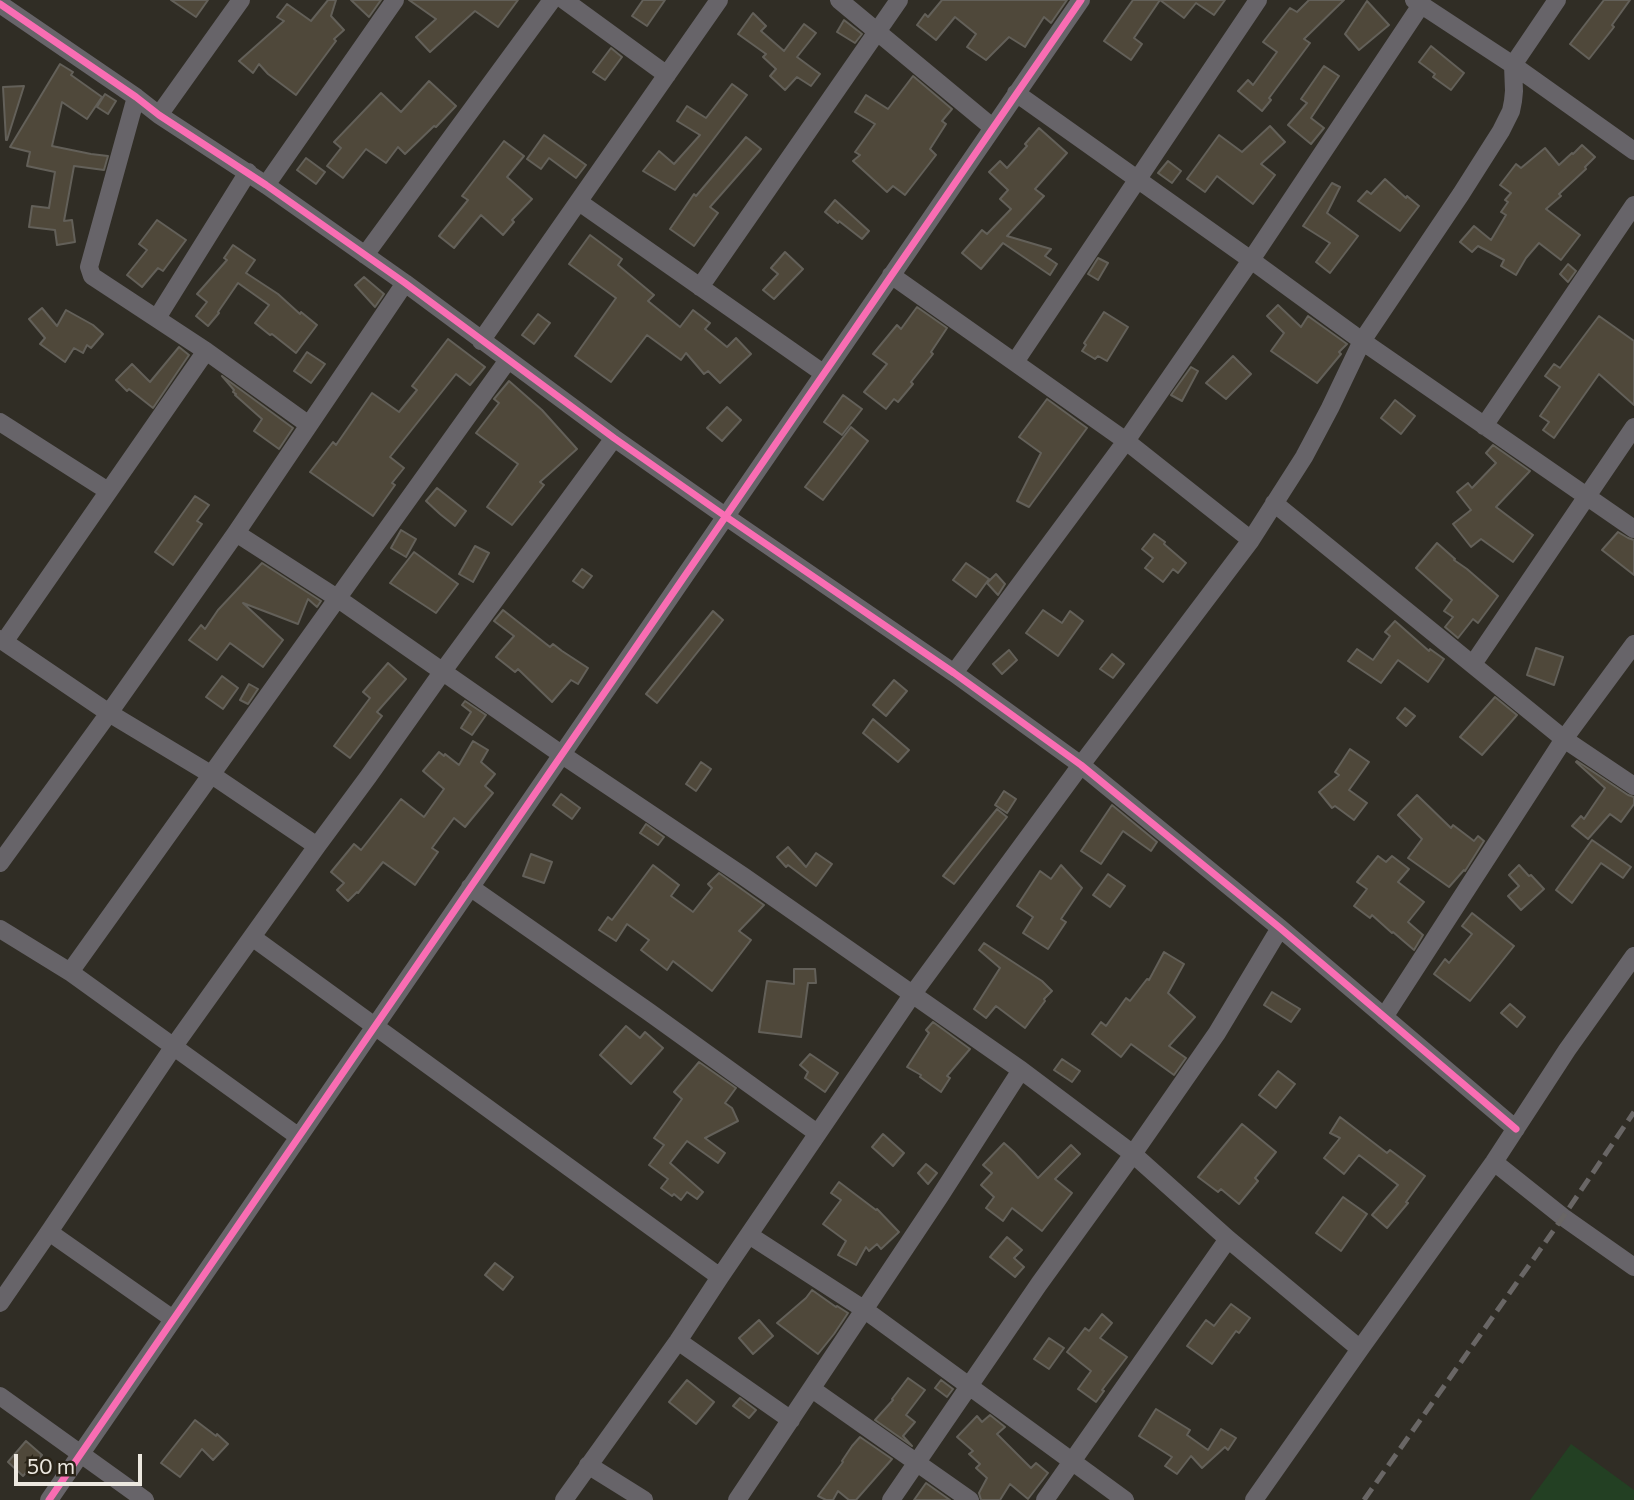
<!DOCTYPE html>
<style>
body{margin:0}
#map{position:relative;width:1634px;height:1500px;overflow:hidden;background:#302d25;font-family:Commissioner,sans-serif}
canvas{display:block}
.scale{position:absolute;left:14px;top:1454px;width:128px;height:32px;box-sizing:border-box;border:4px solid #ece8e0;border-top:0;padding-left:9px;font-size:21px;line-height:24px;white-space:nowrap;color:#ece8e0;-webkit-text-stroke:5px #2a2418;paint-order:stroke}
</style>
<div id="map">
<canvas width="1634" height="1500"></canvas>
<div class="scale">50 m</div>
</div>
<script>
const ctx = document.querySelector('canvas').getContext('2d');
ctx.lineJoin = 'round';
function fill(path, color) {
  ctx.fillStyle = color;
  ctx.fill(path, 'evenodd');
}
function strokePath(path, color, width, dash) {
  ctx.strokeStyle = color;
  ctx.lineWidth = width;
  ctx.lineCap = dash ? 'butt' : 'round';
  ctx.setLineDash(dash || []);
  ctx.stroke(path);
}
const green = new Path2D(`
 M1571 1444 1634 1490V1500H1530Z`);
const building = new Path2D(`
 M171 0H208L196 17Z
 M328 0H336L331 16 344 30 334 39 336 41 296 95 268 74 259 64 253 73 239 61 284 21 277 17 287 4 311 21Z
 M351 0H381L369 17Z
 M409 0H518L498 27 475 11 430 52 416 37 436 19Z
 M643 0H665L647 26 632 16Z
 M942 0H1067L1051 23 1044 17 1025 47 1009 37 986 60 967 47 976 34 955 17 936 40 917 25 925 14 928 17Z
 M1133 0H1225L1214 15 1196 3 1184 18 1160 0 1134 38 1142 44 1131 60 1104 41Z
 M1309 0H1344L1304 39 1310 43 1269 98 1271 100 1262 111 1238 91 1248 80 1253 85 1277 52 1263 42 1290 8 1297 12Z
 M1604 0H1630L1612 25 1614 27 1589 59 1570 44Z
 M1367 1 1389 25 1359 50 1345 34Z
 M753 13 766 26 761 31 784 51 804 24 816 33 797 57 820 74 811 86 797 77 785 90 770 76 776 69 763 57 766 54 738 34Z
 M844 20 862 34 855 43 837 32Z
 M1431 46 1464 73 1451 90 1433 77 1435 74 1419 62Z
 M611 48 622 57 605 80 593 72Z
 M60 64 73 72 71 75 102 97 87 119 62 102 52 146 91 154 108 156 104 170 74 166 64 221 72 220 75 242 57 245 55 230 29 227 32 206 49 208 55 172 27 166 30 152 10 147Z
 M1324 66 1339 76 1311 118 1324 128 1311 144 1288 125 1307 103 1301 99Z
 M913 76 952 109 942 121 946 124 930 149 936 155 905 195 893 186 887 192 853 161 860 155 855 152 875 124 855 112 866 95 888 109Z
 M429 81 456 106 436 127 434 126 405 154 398 147 386 163 366 149 343 178 327 166 341 148 334 142 381 93 401 112Z
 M732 84 747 95 675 190 643 171 659 151 674 164 700 135 677 121 687 106 706 118Z
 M24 86 7 140H6L3 87Z
 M105 94 116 101 108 114 97 107Z
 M1270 126 1285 142 1261 164 1275 175 1253 204 1217 176 1205 192 1187 179 1219 135 1242 152Z
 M1039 128 1067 153 1035 189 1044 196 1007 236 1051 249 1045 256 1057 264 1050 275 1003 243 981 269 962 253 982 230 987 234 1011 209 1000 199 1008 190 989 172 1000 161 1007 168 1027 146 1025 144Z
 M544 135 586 165 576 178 549 158 541 169 527 159Z
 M746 137 761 149 710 207 718 213 694 246 670 229 694 194 696 196Z
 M504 141 524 156 507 177 532 199 512 220 514 222 503 235 481 215 454 248 439 236 468 200 462 196Z
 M1582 145 1595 157 1585 167 1586 169 1559 194 1561 196 1546 209 1580 235 1561 260 1539 243 1526 258 1516 275 1501 266 1504 260 1478 246 1472 252 1460 242 1474 226 1491 240 1506 215 1501 212 1508 202 1505 200 1511 193 1500 185 1516 164 1521 168 1545 148 1559 165 1572 153 1573 154Z
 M306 158 325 172 316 184 297 170Z
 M1168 161 1181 171 1172 183 1158 173Z
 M1385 179 1406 198 1407 196 1419 206 1400 231 1358 201 1367 191 1371 194Z
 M1332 183 1340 187 1327 213 1358 236 1330 273 1316 262 1330 243 1303 226Z
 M835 200 869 231 862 239 839 221 838 223 825 212Z
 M157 220 186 240 163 271 158 268 142 287 127 275 147 250 139 244Z
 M590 235 622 259 618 265 654 295 648 301 680 327 693 310 710 323 705 329 727 347 736 338 751 354 720 383 708 371 704 374 686 353 681 360 647 335 611 382 575 356 616 298 569 264Z
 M233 245 255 260 246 273 278 294 300 314 301 312 317 325 296 353 272 334 270 335 255 323 269 305 238 283 218 312 219 313 208 326 196 316 207 302 197 294 227 260 224 258Z
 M785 252 803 269 774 299 763 290 778 274 771 268Z
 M1098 258 1108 263 1098 280 1088 274Z
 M1568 264 1576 271 1568 282 1560 274Z
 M364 277 384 294 375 307 355 285Z
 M1278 305 1301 327 1308 316 1347 344 1339 352 1341 354 1317 383 1271 351 1284 333 1267 316Z
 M917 307 947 328 931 352 933 354 911 382 913 384 898 402 894 399 886 409 864 392 887 364 873 354 897 325 901 329Z
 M42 308 57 326 66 310 93 325 103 334 91 348 87 345 83 353 74 348 65 362 40 344 45 338 29 319Z
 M1104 312 1128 327 1107 361 1098 356 1095 359 1082 351 1086 345 1084 343Z
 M538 314 550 323 534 344 522 335Z
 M1599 316 1634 341V405L1599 374 1554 438 1543 430 1549 422 1540 416 1560 387 1545 376 1554 364 1560 368Z
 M448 339 485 367 470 385 456 374 390 457 404 468 392 483 395 485 373 516 310 472 333 442 336 445 372 393 399 412 417 390 412 386Z
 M179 347 189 355 153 408 129 389 127 391 116 380 132 364 150 382Z
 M307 352 325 364 311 383 294 371Z
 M1233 356 1251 374 1226 399 1206 383Z
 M1191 367 1198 371 1182 401 1171 395Z
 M222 376 293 428 279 449 254 431 262 419 235 395 236 394 233 392 234 390Z
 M509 381 542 410 577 449 540 482 544 485 512 525 487 507 518 464 476 433 499 403 494 399Z
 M843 395 862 409 842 435 824 422Z
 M1047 399 1087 428 1029 507 1017 501 1041 453 1019 437Z
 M1395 400 1415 416 1401 434 1381 418Z
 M727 407 741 420 722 441 707 428Z
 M851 427 868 441 823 500 805 487Z
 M1493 445 1530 471 1496 507 1533 535 1513 562 1481 539 1471 547 1453 524 1471 510 1457 492 1468 483 1472 488 1496 463 1486 453Z
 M437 488 466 511 455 526 440 514 426 501Z
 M195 496 209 505 197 521 202 524 173 565 155 552Z
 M401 530 416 539 406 557 391 548Z
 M1618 532 1628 538 1634 540V575L1602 550Z
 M1154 534 1165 542 1164 544 1186 563 1178 573 1173 569 1163 582 1145 568 1153 558 1142 549Z
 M1437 543 1455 559 1454 560 1467 569 1498 596 1478 623 1473 619 1458 638 1445 627 1453 617 1444 611 1452 600 1416 568Z
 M475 546 489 553 473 582 459 574Z
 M414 552 458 584 436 613 390 583Z
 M262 563 321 601 317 607 308 599 298 624 243 603 283 640 263 667 230 643 217 660 189 640 201 625 205 629 218 610Z
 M966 563 989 579 976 597 953 580Z
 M582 569 592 576 583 588 573 581Z
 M996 574 1005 584 998 595 987 583Z
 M503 610 550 647 553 644 562 651 588 668 578 684 571 680 552 702 518 669 515 672 496 657 514 636 494 621Z
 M1043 610 1062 623 1070 611 1083 621 1058 656 1026 633Z
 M713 611 723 620 657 703 646 694Z
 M1395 621 1429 651 1430 649 1444 659 1428 682 1398 660 1381 683 1348 661 1357 649 1373 660 1390 636 1385 632Z
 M1536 648 1563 657 1554 685 1527 675Z
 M1009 650 1017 660 1002 674 993 664Z
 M1112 654 1124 664 1113 678 1100 669Z
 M388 663 406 679 377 712 382 716 350 758 334 746 370 698 363 692Z
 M222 676 238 688 223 709 206 697Z
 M894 680 907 691 886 716 873 705Z
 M249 684 258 689 248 704 240 700Z
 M1495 697 1517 715 1482 755 1460 737Z
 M465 701 486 715 472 735 461 728 471 712 462 705Z
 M1405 708 1415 716 1406 726 1397 718Z
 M873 719 909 750 898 762 863 733Z
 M473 741 488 750 481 762 495 774 485 786 493 793 465 827 454 818 432 848 438 852 415 885 383 862 358 893 357 892 348 901 337 890 344 883 331 872 354 844 361 850 401 799 424 817 444 789 423 771 439 752 444 756 445 754 459 765Z
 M1350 749 1369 762 1349 790 1367 803 1354 820 1335 806 1332 808 1319 792 1339 775 1335 772Z
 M1577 761 1628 795 1634 797V804L1621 822 1610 814 1588 839 1572 826 1581 816 1584 819 1605 788 1576 762Z
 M701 762 711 769 696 791 686 784Z
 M1004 791 1016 799 1007 813 995 805Z
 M561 794 580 808 572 819 553 805Z
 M1417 795 1451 828 1453 825 1474 841 1478 836 1484 841 1465 871 1464 870 1449 887 1408 858 1422 839 1398 815Z
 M1112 805 1157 842 1151 851 1123 831 1101 864 1081 851Z
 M997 809 1007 817 954 884 943 876Z
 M646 824 664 837 658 845 640 833Z
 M1592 840 1631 867 1623 878 1601 863 1572 903 1556 890Z
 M788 847 806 867 816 853 832 864 816 886 788 865 786 867 777 857Z
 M531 854 552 862 544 883 523 876Z
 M1378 856 1386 862 1392 856 1409 869 1398 882 1424 902 1408 922 1423 935 1414 950 1393 932 1392 933 1372 915 1370 918 1354 906 1367 889 1357 882Z
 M653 865 679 885 671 896 693 912 712 888 708 884 719 873 764 905 739 931 751 940 712 991 673 961 667 970 641 950 649 940 627 924 616 941 599 930 608 917 612 920Z
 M1061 865 1082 888 1061 919 1066 922 1048 949 1023 933 1033 917 1017 906 1040 871 1051 879Z
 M1519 865 1529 876 1531 875 1544 889 1521 910 1508 896 1519 886 1509 875Z
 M1108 874 1125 886 1110 907 1093 895Z
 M1472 913 1514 946 1470 1001 1434 974 1445 959 1449 963 1472 934 1462 926Z
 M984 943 1042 981 1052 991 1044 999 1045 1001 1025 1028 996 1006 986 1018 974 1009 1000 968 979 950Z
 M1164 952 1184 964 1168 993 1195 1017 1169 1046 1186 1058 1174 1075 1131 1044 1121 1057 1092 1034 1101 1022 1106 1026 1126 998 1130 1001 1147 979 1149 980Z
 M794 969H815L816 983H808L801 1037 759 1032 767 981 794 984Z
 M1272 992 1300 1009 1291 1022 1264 1005Z
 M1510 1004 1525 1017 1517 1027 1501 1013Z
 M933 1022 970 1049 947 1076 950 1078 941 1092 920 1077 921 1075 907 1067 929 1033 926 1030Z
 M626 1026 640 1038 645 1032 663 1048 631 1084 600 1055Z
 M810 1054 838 1073 825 1092 805 1078 808 1072 800 1065Z
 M1062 1059 1080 1071 1072 1082 1054 1070Z
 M699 1062 736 1088 725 1103 732 1108 738 1121 705 1138 725 1153 718 1163 687 1141 670 1163 703 1192 697 1199 687 1192 681 1200 674 1194 672 1196 661 1188 668 1179 649 1165 664 1145 654 1138 682 1099 674 1092Z
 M1278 1071 1295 1084 1276 1108 1259 1095Z
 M1340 1117 1387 1153 1390 1150 1425 1176 1406 1202 1408 1203 1387 1228 1372 1215 1398 1185 1359 1155 1344 1174 1324 1158 1340 1138 1330 1133Z
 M1242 1124 1276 1152 1255 1178 1258 1181 1239 1204 1221 1189 1218 1192 1198 1177Z
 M883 1134 904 1153 893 1166 872 1147Z
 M1004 1143 1014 1152 1038 1178 1071 1145 1080 1154 1055 1179 1072 1193 1042 1231 1012 1208 1003 1221 986 1208 994 1197 981 1185 992 1173 983 1165Z
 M926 1164 937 1173 928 1184 918 1173Z
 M839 1182 876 1210 877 1209 899 1232 881 1249 877 1244 869 1251 866 1247 856 1265 838 1255 846 1241 823 1224 841 1200 831 1193Z
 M1343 1197 1367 1214 1341 1251 1316 1233Z
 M1007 1237 1022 1250 1014 1258 1024 1267 1015 1277 990 1257Z
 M495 1263 513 1277 503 1290 485 1275Z
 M812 1290 836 1307 837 1306 848 1313 834 1334 818 1354 777 1323 806 1298Z
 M1231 1304 1250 1318 1239 1333 1236 1331 1212 1364 1187 1346 1206 1320 1214 1326Z
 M1102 1314 1112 1323 1100 1338 1127 1357 1102 1390 1104 1391 1096 1402 1078 1389 1091 1371 1067 1352 1085 1328 1089 1331Z
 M759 1320 773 1336 753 1354 739 1338Z
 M1049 1338 1064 1348 1049 1369 1034 1359Z
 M908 1378 925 1390 906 1415 915 1422 903 1436 912 1446 875 1420 893 1400 892 1399Z
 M687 1380 714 1402 696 1424 669 1402Z
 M941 1380 953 1389 947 1397 935 1388Z
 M740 1398 756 1410 749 1418 733 1406Z
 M1156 1409 1190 1430 1187 1435 1208 1450 1221 1429 1236 1438 1228 1450 1225 1447 1202 1468 1191 1456 1177 1474 1165 1466 1172 1457 1139 1436Z
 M990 1415 1005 1427 997 1434 1031 1468 1036 1463 1048 1473 1028 1499 1010 1484 1000 1500H981L979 1493 987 1478 976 1468 980 1464 969 1454 973 1451 957 1437 977 1416 982 1422Z
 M195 1420 216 1436 217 1434 228 1444 213 1460 202 1449 180 1477 161 1463Z
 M860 1437 892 1459 856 1500H849L838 1491 833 1500H826L818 1496 843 1462 842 1461 852 1446Z
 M26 1441 42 1455 23 1476 8 1462Z
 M926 1483 950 1500H914Z`);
const minor = new Path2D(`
 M564 0 667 75
 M839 0 992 127
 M1414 0 1513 65 1634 151
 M0 4 136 97 159 115 266 185 405 283 614 438 725 516 954 673 1081 765 1280 928 1516 1129
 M1016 93 1251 260 1362 341 1634 529
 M136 97 89 267 92 276 206 351
 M159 115 241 0
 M266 185 395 0
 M579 202 823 373
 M365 255 552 0
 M891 275 1126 441 1251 540
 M700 287 899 0
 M157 318 248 172
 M481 341 719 0
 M1015 362 1258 0
 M0 422 108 491
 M1484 426 1634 205
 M1274 503 1564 739 1634 786
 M236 533 337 598 561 754 743 876 1021 1070 1133 1154 1228 1239 1360 1349
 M0 639 109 713 212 775 317 846
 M4 642 206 351 309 425
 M1473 664 1634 427
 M954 673 1126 441 1251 260 1421 5
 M0 863 109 713 236 533 405 283
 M470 887 649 1012 817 1133
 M0 929 70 972 299 1137
 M252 937 720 1277
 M70 972 508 360
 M1384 1017 1564 739 1634 644
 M1494 1162 1563 1217 1634 1267
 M49 1232 173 1319
 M749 1235 865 1310 1125 1500
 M0 1303 49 1232 174 1046 317 846 368 777 443 671 614 438
 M678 1341 791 1420
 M812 1389 970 1500
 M0 1396 145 1500
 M588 1465 644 1500
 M49 1500 1081 0
 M564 1500 678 1341 720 1277 912 995 1081 765 1251 540 1304 457 1330 408 1362 341 1461 194 1501 131 1511 111 1513 101 1514 91 1513 65 1557 0
 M737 1500 940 1196 1021 1070
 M891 1500 1039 1284 1133 1154 1217 1033 1280 928
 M1045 1500 1228 1239
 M1254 1500 1360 1349 1494 1162 1567 1050 1634 956`);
const rail = new Path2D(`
 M1364 1500 1563 1217 1634 1112`);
const cycleway = new Path2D(`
 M0 4 136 97 159 115 266 185 405 283 614 438 725 516 954 673 1081 765 1280 928 1516 1129
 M49 1500 1081 0`);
fill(green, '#234023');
fill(building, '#4f483a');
strokePath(building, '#636059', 2);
strokePath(minor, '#676469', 18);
strokePath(rail, '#696665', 5, [14, 7]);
strokePath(cycleway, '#f96db3', 7);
</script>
